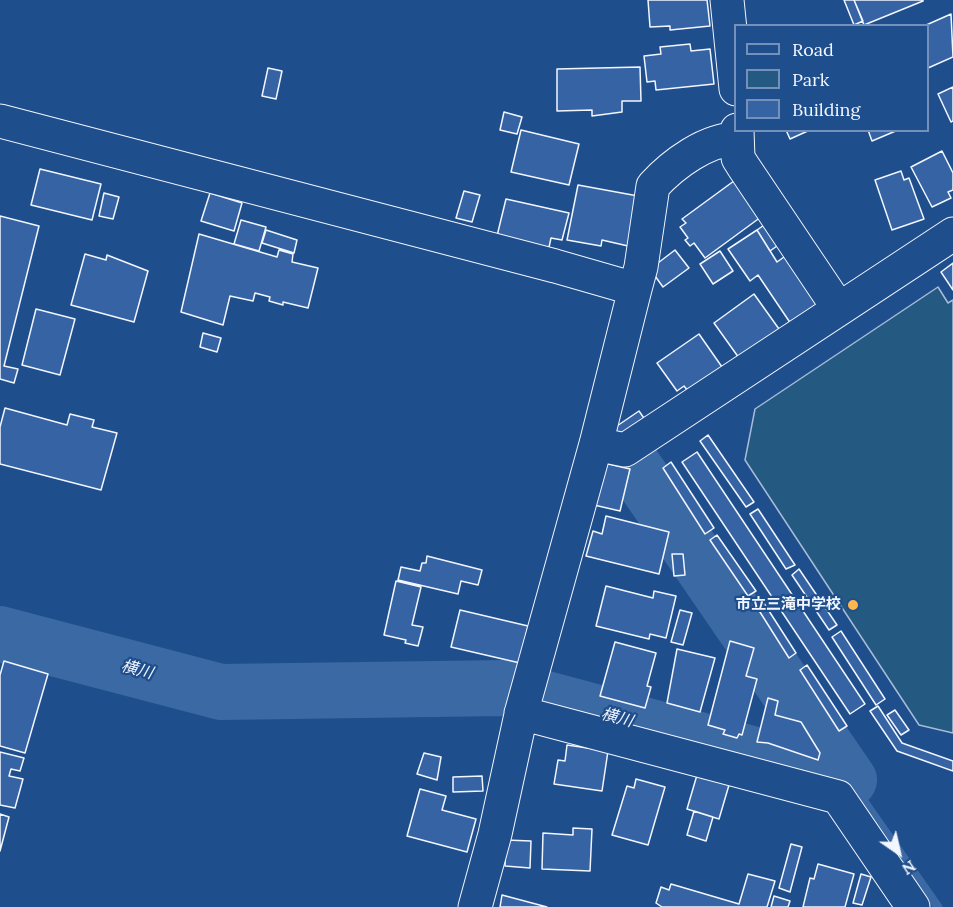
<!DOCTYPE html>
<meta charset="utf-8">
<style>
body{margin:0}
#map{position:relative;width:953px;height:907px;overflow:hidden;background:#1f4e8c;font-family:Lora,serif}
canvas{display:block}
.legend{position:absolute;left:734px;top:24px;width:195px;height:108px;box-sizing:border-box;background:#1f4e8c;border:2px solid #7391ba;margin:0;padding:8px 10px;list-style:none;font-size:18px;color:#f2f6ff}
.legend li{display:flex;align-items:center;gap:12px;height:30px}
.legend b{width:30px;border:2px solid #7391ba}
.north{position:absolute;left:869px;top:823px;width:60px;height:60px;-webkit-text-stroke:4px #1f4e8c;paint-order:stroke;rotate:146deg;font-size:16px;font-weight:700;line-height:24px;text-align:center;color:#f2f6ff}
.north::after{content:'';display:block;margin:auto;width:21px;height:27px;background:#f2f6ff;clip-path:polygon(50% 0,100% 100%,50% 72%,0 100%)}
</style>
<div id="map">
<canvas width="953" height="907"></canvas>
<ul class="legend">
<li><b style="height:8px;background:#1f4e8c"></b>Road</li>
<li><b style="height:16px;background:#245a82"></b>Park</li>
<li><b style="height:16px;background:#3563a3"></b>Building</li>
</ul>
<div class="north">N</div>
</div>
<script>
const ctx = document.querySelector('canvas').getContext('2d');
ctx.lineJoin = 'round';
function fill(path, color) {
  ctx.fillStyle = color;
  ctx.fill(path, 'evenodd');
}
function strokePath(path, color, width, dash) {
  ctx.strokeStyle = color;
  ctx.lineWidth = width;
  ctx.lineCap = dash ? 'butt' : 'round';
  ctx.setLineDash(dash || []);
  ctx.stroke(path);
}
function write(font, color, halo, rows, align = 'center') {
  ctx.font = font + ' Lora,"Noto Sans JP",serif';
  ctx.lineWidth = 4.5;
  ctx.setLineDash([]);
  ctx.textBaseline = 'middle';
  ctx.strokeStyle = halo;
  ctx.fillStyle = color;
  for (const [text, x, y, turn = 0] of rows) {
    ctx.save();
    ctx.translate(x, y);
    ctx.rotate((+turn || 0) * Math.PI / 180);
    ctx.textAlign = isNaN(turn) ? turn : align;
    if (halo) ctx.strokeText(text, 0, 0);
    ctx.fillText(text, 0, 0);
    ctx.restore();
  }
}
const green = new Path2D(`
 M938 287 948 303 953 300V733L919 725 745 460 755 409Z`);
const stream = new Path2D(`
 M849 780 938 907`);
const river = new Path2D(`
 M0 634 221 692 505 688 849 780 630 461`);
const building = new Path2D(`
 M648 0H707L710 26 670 30V26L650 27Z
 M844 0H854L863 21 854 25Z
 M854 0H923V1L864 25Z
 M951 14 953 57 928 68V26H924Z
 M690 44 691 51 710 49 714 84 656 90 655 81 647 82 644 56 661 54 660 47Z
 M640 67 641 101H622V112L592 116V110L557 111V69Z
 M268 68 282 71 276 99 262 96Z
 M953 87V121L951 122 938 94Z
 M504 112 522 117 517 134 500 130Z
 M521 130 579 144 569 185 511 172Z
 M786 130H810L790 139Z
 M868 130H898L872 141Z
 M942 151 953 173V190L948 192 951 198 932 207 911 167Z
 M40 169 101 184 92 220 31 205Z
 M901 171 904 180 909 178 924 219 892 230 875 180Z
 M738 178 765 214 705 258 694 243 690 246 685 240 688 238 680 227 686 223 682 219Z
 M578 185 638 196 628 246 602 240 601 246 567 240Z
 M464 191 480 195 472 222 456 218Z
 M104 193 119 197 113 219 99 216Z
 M210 193 242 203 234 231 201 221Z
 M506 199 569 213 562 240 551 238 548 252 496 240Z
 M0 216 39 226 4 366 18 369 14 383 0 379Z
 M241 220 266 227 259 251 234 244Z
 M770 221 784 241 770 251 757 230Z
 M266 230 297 240 294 253 262 243Z
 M757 230 777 262 791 252 824 301 791 324 758 275 750 281 728 249Z
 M199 234 277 257 279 250 293 254 292 262 318 268 308 308 283 302V305L269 301 270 297 255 293 253 301 230 296 223 325 181 312Z
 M675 250 689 268 663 287 650 269Z
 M720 251 733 271 713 284 700 264Z
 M85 254 106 260 107 255 148 271 134 322 71 305Z
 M953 263V290L941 272Z
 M754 294 779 329 739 358 714 323Z
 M36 309 75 319 60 375 22 365Z
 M203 333 221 338 217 352 200 347Z
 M699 334 722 367 691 395 684 386 677 391 657 363Z
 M5 408 67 425 70 414 94 420 92 427 117 433 101 490 0 464V427Z
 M639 411 648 424 624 441 614 428Z
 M708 435 754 502 746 507 700 441Z
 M697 452 865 704 850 714 682 462Z
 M671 462 714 528 705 534 663 468Z
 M604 463 630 469 620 511 594 505Z
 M758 509 795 565 786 569 750 514Z
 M606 516 669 532 659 574 586 556 593 531 602 534Z
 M717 535 756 591 748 596 710 540Z
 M672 554H683L685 575 674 576Z
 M427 556 482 570 478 585 461 581 458 594 398 580 401 567 420 571 422 563H426Z
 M799 569 837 625 829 630 792 575Z
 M396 581 421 587 412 625 423 627 418 646 405 643 406 640 384 635Z
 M606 586 653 598 654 591 676 596 666 638 650 634 649 639 596 626Z
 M760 597 796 653 789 658 753 601Z
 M460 610 528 626 520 663 451 647Z
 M680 610 692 613 683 645 671 642Z
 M841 631 885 699 876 705 832 637Z
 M730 641 754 648 746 676 757 679 742 735 739 734 737 738 723 734 725 730 708 725Z
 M615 642 656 653 647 686 651 687 645 708 600 696Z
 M677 649 715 658 700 712 667 703Z
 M4 661 48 674 25 753 0 746V675Z
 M807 665 847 726 839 731 800 670Z
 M768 698 778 701 775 715 801 722 820 753 818 760 768 743 757 742Z
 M878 706 902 743 953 761V771L897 751 870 711Z
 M895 710 909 730 901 735 887 715Z
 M567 745 608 751 602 791 554 784 558 760 565 761Z
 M0 752 24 758 20 771 11 769 9 776 23 779 15 808 0 805Z
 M424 753 441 757 437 780 417 774Z
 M697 775 729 785 719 819 687 809Z
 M482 776 483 791 453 792V777Z
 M636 779 665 787 648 845 612 835 627 786 634 788Z
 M420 789 446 796 442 810 476 819 467 852 407 836Z
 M694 811 713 817 706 841 687 835Z
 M0 814 9 817 0 851Z
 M573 828 592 829 590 871 542 869 543 833 573 835Z
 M506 840 531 841 530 868 505 866Z
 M791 844 802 847 790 892 779 888Z
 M818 864 854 874 845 907H803L810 878 814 879Z
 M748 874 775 881 767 907H662L656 903 661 887 669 890 671 884 739 904Z
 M861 874 871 877 862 905 853 903Z
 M502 895 547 907H500Z
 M774 896 790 901 788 907H771Z`);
const minor = new Path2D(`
 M727 0 736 89
 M0 121 555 266 635 289 596 444 522 710 495 834 475 907
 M737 130 738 158 743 166 839 309
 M635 289 641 267 653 186C673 164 707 139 737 139
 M596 444 625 450 953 234
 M521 713 838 797 913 907`);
const markers = [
 [853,605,6,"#ffb74d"]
];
const poiNames = [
 ["市立三滝中学校",841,605]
];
const waterNames = [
 ["横川",137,670,15],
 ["横川",617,718,15]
];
fill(green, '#245a82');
strokePath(green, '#a8bbd7', 1.5);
strokePath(stream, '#3b69a3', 9);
strokePath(river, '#3b69a3', 56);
fill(building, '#3563a3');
strokePath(building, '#f2f6ff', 1.5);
strokePath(minor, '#f2f6ff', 35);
strokePath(minor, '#1f4e8c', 33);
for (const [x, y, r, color] of markers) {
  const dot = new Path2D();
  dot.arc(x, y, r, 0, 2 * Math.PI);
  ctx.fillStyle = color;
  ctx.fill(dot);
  strokePath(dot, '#1f4e8c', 2);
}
write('bold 15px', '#f2f6ff', '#1f4e8c', poiNames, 'right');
write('italic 16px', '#f2f6ff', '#1f4e8c', waterNames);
</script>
